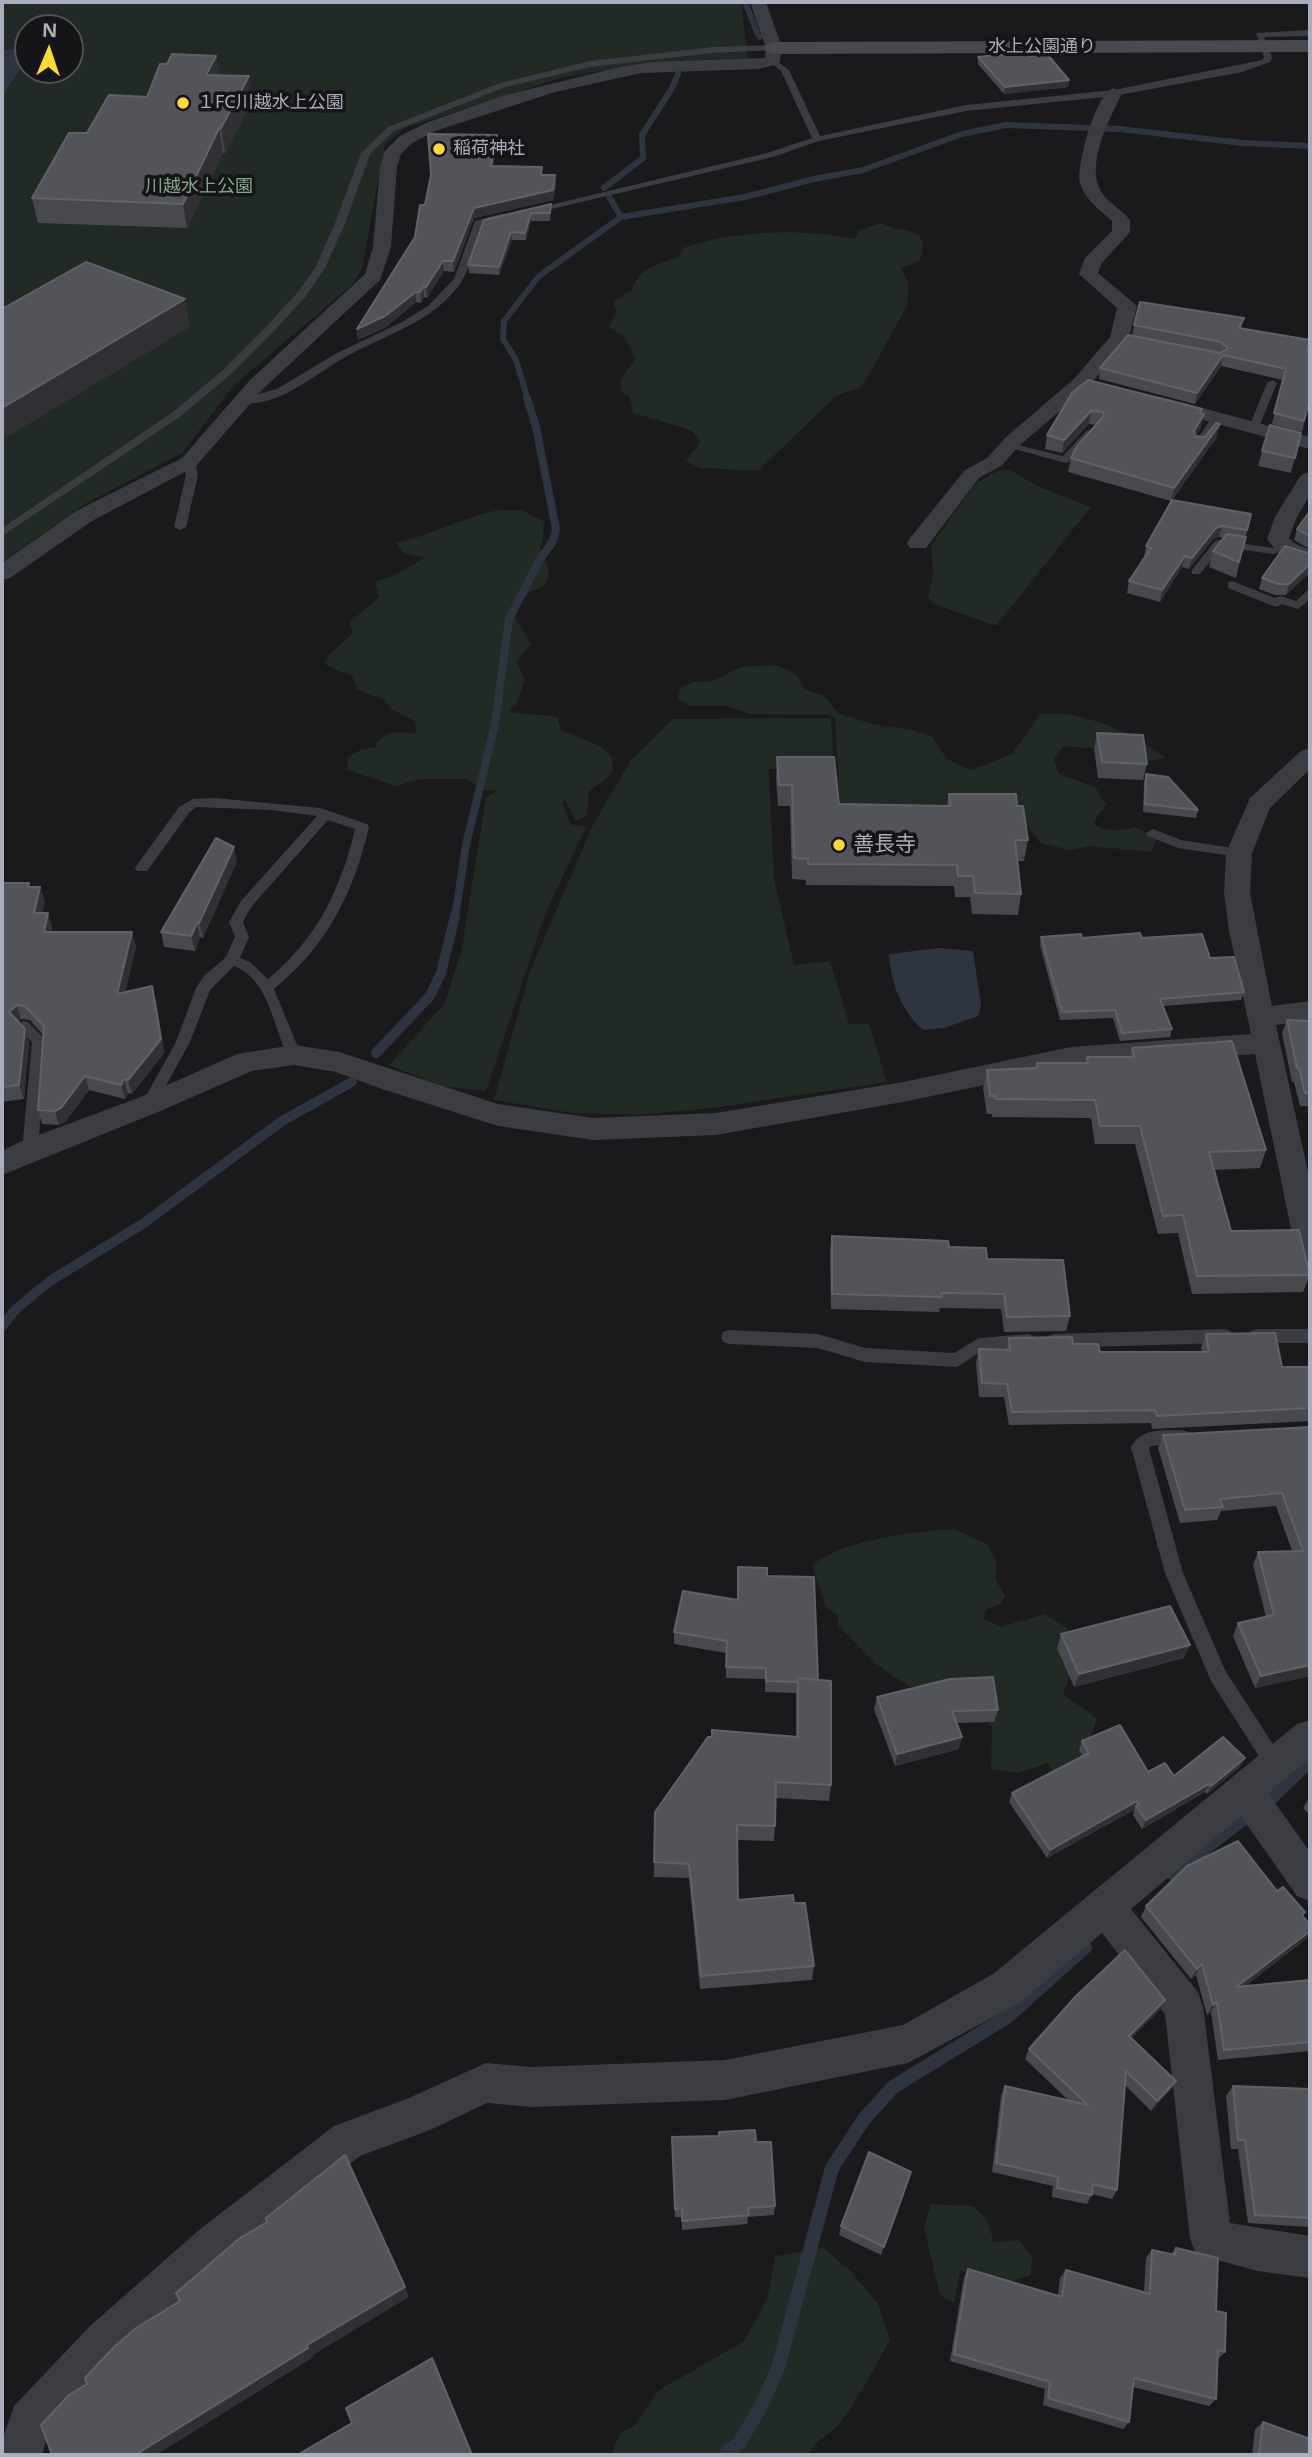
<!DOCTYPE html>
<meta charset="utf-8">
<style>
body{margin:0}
#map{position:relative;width:1312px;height:2457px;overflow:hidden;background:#1a191c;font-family:"Noto Sans",sans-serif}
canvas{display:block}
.frame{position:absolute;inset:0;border:4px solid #abaebc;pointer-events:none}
.north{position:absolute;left:14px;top:14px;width:70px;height:70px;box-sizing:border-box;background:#151417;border:2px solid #515259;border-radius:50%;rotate:2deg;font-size:19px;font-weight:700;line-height:28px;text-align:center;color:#abaebc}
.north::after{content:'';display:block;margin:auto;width:24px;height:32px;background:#fbda32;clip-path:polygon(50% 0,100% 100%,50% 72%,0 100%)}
</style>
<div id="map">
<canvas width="1312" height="2457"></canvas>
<div class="frame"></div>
<div class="north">N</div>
</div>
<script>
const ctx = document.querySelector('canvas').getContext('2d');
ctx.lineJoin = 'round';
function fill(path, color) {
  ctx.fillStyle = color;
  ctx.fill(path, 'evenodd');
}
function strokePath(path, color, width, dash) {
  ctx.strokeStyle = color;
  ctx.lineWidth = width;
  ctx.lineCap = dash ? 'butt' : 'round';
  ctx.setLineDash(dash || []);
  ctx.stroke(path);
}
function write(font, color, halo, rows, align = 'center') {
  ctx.font = font + ' "Noto Sans","Noto Sans JP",sans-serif';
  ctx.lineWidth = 7;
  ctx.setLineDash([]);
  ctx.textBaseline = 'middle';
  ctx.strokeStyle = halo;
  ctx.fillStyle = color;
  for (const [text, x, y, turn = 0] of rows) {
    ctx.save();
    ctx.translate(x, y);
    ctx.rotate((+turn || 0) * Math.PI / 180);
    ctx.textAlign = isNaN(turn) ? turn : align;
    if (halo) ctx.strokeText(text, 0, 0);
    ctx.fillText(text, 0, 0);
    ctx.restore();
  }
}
const green = new Path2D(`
 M2 2H741L748 60 645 64 564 77 405 128 385 144 362 268 354 283 234 385 182 453 85 504 2 562ZM28 28H70V70H28Z
 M882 223C901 235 933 223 920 261L901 268 909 284 907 306 867 378 859 388 836 396 758 471 700 468 686 461 701 441 691 430 633 413 630 397 621 392V380L635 359 626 339 609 327 617 311 613 302 632 290C639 267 659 264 679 257L683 248C734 230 804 228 855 239L859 230Z
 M1010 470 1039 487 1091 507 996 626 934 604 928 597 933 573 931 545 975 484 997 471Z
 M499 510H521L544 521 543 539 540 550C547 562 556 580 539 588 532 592 535 588 529 593 522 599 518 608 514 616L531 644 516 662 525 680 516 705 508 711C524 716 541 713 557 717L561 730 600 746 612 757 613 770 605 780 589 791 587 815 576 821 565 800 562 802 570 824 586 827 545 914 486 1091 442 1086 389 1065 445 1003 462 948 486 798 498 790 486 791 466 779H420L396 786 347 770 348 757 362 749 375 747C385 730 395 731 414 734L417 730 415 721 391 709 385 700 357 690 352 676 324 664 328 656 353 633 349 623 379 597 375 582 393 576 425 558 404 553 396 543C432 535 463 517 499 510Z
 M776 665 796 674 805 689 824 696 838 713 872 724 913 730 931 736 947 759 971 770 1012 754 1040 714C1080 709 1134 733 1166 758L1151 761 1124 751 1064 746 1053 759 1059 774 1095 787 1106 805 1093 823C1107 833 1119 831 1135 827L1156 838 1152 852 1090 846 1070 850 1040 843 1015 809 841 821 835 718 829 715 750 714 727 706H688L678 698 681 687 693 682 713 681 740 667Z
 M831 718 834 770 769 769 774 879 794 965 830 961 849 1024H869L887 1082 713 1108 639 1115 572 1113 494 1100 530 971 593 825 631 760 673 719Z
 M954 1529 987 1544 996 1560V1580L1005 1596 1001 1603 985 1611 984 1619 1000 1627 1045 1614 1068 1629 1074 1664 1063 1695 1097 1718 1089 1744 1081 1803 1047 1763 1019 1773 991 1769 992 1728 982 1711 929 1686H908L876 1664 838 1625V1616L826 1607 812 1565C845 1539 913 1532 954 1529Z
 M931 2204 973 2206 987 2220 994 2242 1019 2240 1032 2257 1031 2275 1003 2284 960 2271 954 2303 940 2295 924 2228Z
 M823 2248 850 2270 878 2304 890 2340C874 2368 859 2399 839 2424 829 2436 814 2440 809 2455H611L620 2433 634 2426 659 2390 743 2342 767 2300 775 2256Z`);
const water = new Path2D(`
 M2 49 28 50V56L2 97Z
 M940 948 973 951 981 1005 978 1016 944 1028 923 1030C901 1010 891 984 889 954Z`);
const streamFar3 = new Path2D(`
 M745 2 759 37
 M604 188 643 158 642 135 671 90 678 74
 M608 195 621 217
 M528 400 516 360 503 339 504 321 539 276 621 217 745 197 814 179 863 170 962 134 1006 125 1119 129 1243 143 1310 146`);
const streamFar2 = new Path2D(`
 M455 918 466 845 495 724 509 619 540 559 552 543 556 529 536 427 527 398`);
const streamFar1 = new Path2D(`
 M376 1053 430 996 441 973 455 916
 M2 1326 16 1309 50 1281 144 1223 282 1121 352 1082`);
const stream = new Path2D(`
 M1172 1873 1272 1797 1310 1760
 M725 2455 740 2442 761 2406 778 2368 832 2168 864 2119 893 2087 1007 2017 1085 1947`);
const lane = new Path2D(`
 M1310 30V36L1264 37 1272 57 1270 62 1242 72 1114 96 966 111 819 141 773 157 530 214 525 211 767 153 812 138 781 71 769 61 773 58 789 70 820 136 966 105 1114 90 1262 60 1264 57 1256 33Z
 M774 45 778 48 777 50 713 53 590 67 506 87 394 131 370 154 344 226 325 268 306 296 274 331 231 374 181 416 2 536V528L173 412 223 370 266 327 298 292 315 268 334 226 361 153 388 127 500 83 590 61 713 47Z
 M501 214 504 215V219L482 225C472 246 472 271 456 289 428 324 385 335 347 356 316 373 279 408 241 403V399L277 389 337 353 402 322 428 306 454 279 475 221Z
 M1272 380 1277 383 1259 427 1250 429 1249 427 1267 383Z
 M1213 415 1222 417 1202 448H1194L1193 446Z
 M1090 430 1095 433 1094 435 1069 462 1065 463 1004 446 1009 443 1063 456 1086 431Z
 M189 459 195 462 198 475 186 527 180 530 174 527 186 475 183 462Z
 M1219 540 1273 548 1286 545 1292 548 1273 554 1222 547 1200 574H1192V570L1215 541Z
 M1232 581 1275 598 1281 596 1296 601 1310 588V599L1298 609 1282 604 1276 607 1228 588V582Z
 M215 798 320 808 367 824 369 827C354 892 327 946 274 989L301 1055 299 1059H289C273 1028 270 980 234 966L210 990 190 1042 153 1109 148 1111 141 1105 176 1042 196 988 204 976 226 957 235 937 229 922 241 901 317 816 272 810 196 807 189 813 147 871H137L135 868 137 865 179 807 193 799ZM328 820 355 829C341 889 316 940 268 979L250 962 240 958 249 937 243 922 251 907Z
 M1153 829 1181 840 1239 849 1246 853 1239 857 1178 848 1148 836 1146 833Z
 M23 1021 28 1022 46 1040 38 1150 30 1156 22 1150 32 1042 16 1026Z
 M1224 1329 1230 1331 1232 1336 1230 1341 1224 1343 1054 1348 1048 1346 1046 1341 1048 1336 1054 1334Z
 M1257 1329H1310V1343H1257L1251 1341 1249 1336 1251 1331Z
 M729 1330 818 1334 865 1348 954 1353 979 1338 1028 1334 1034 1336 1036 1341 1034 1346 1028 1348 982 1351 957 1367 865 1362 818 1348 729 1344 723 1342 721 1337 723 1332Z
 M1182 1430 1188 1432 1191 1437 1188 1442 1151 1446 1149 1449 1183 1573 1225 1670 1283 1760 1286 1766 1283 1772 1276 1775 1269 1772 1211 1681 1165 1573 1131 1447C1142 1427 1162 1431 1182 1430Z`);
const street = new Path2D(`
 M750 2H766L782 48 779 64 758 69 641 73 555 92 438 130 412 143 401 154 397 167 391 247 380 280 264 388 196 466 92 521 10 578 2 580V563L76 511 182 458 250 380 365 274 373 247 380 167 384 152 400 136 426 123 502 96 620 67 652 62 765 58 766 48Z
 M1114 88 1122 93C1110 119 1084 165 1102 193 1110 204 1122 210 1130 220V232L1101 264 1098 273 1137 306 1129 338 1088 387 1020 445 1001 466 979 478 926 548H910L907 543 910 538 965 470 987 458 1006 437 1074 379 1110 337 1117 308 1079 274 1085 258 1112 231V221C1100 210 1085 200 1080 183 1076 165 1096 92 1114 88Z
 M1162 397 1310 437V449L1155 407 1152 403 1155 399Z
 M1310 472V495L1297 517 1289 538 1294 543 1310 550V564L1278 553 1267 539 1275 517 1299 478 1303 474Z
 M1310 748V769L1270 808 1252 853 1250 893 1272 1006 1310 1001V1021L1276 1025 1310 1181V1260L1299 1256 1295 1248 1255 1054 1071 1067 903 1102 716 1135 593 1140 498 1126 382 1089 336 1072 294 1065 252 1071 158 1112 2 1175V1151L20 1142 138 1098 237 1054 294 1045 339 1052 498 1104 593 1118 716 1113 903 1082 1071 1047 1251 1034 1229 930 1224 893 1226 853 1250 798 1301 751Z
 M1310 1720V1758L1268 1793 1310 1852V1901L1297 1896 1241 1816 1131 1909 1198 1992 1203 2006 1230 2223 1310 2236V2278L1257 2271 1196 2254 1190 2239 1165 2014 1102 1933 1021 2002 908 2063 725 2100 532 2107 487 2103 430 2130 360 2156 229 2260 120 2356 48 2433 42 2455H2V2441L14 2406 90 2326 199 2230 334 2126 409 2098 486 2063 532 2067 725 2060 903 2025 993 1974 1297 1724Z`);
const secondary = new Path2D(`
 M1310 40V52L774 54 767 52 764 48 767 44 774 42Z`);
const wall = new Path2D(`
 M216 56 219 75 252 100 225 153H223L187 228 38 223 32 198 87 133 147 97 167 64Z
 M1029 56 1069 80 1068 87 1004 94 978 64V57Z
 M497 135V145L493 166 542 167V175H555L556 186 553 200 474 218 454 272 444 271 427 298 424 297 421 303 416 302 386 327 358 340 357 329 415 237 425 205Z
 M551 204 550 221H531L526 240H512L499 275 469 273 468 265 484 220Z
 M1244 318 1241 328 1308 351 1310 399 1302 432 1272 424 1283 380 1221 366 1195 404 1099 379 1100 368 1132 335 1134 325Z
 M1072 393 1201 413V427L1196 436 1217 437 1172 500 1251 514 1236 578 1209 567 1213 551 1224 538 1219 537 1213 539 1189 569 1182 567 1160 602 1127 593 1129 581 1144 558 1146 546 1171 501 1068 472 1071 458 1096 425 1089 424 1062 453 1045 449 1047 435Z
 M1301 433 1291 473 1258 466 1262 451Z
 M1310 511V549L1294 540 1297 529Z
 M1310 554 1286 595H1275L1259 589 1262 578Z
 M1097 733 1147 764 1143 780 1098 778 1094 749Z
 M777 757 839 804 947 806 949 794 1017 806 1028 840 1024 861H1018L1021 894 1018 915 972 914 970 897H955L954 886 806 885V880L792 879 790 806H778L776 778Z
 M1146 774 1198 810 1196 818 1143 812 1144 783Z
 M237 861 203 938 200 937 195 951 164 947 161 932Z
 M2 883H29L30 887 45 901 42 913 52 927 51 932H132L136 947 125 992 152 986 156 1000 164 1053 132 1094 128 1093 125 1099 89 1090 65 1122 59 1125 42 1124 38 1110 43 1035 30 1020 21 1019 18 1022 25 1029 29 1043 24 1099 2 1102Z
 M1041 937 1142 938 1210 958 1244 992 1241 1000 1163 1006 1172 1029 1170 1037 1120 1041 1113 1018 1060 1020 1040 945Z
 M1287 1020 1310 1021V1106H1300L1294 1082H1292L1282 1033Z
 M1132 1048 1266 1150 1260 1168 1213 1170 1231 1231 1310 1275 1303 1292 1192 1294 1178 1233 1158 1234 1135 1144H1095L1091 1118 992 1117V1114H987L983 1088 987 1070 1036 1068 1037 1063H1085L1087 1057H1129Z
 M832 1236 949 1247 987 1259 1070 1316 1066 1331 1004 1332 1001 1309 940 1308 939 1312 831 1309 830 1251Z
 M1206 1334 1282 1367H1310V1421L1152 1429 1151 1423 1009 1425 1004 1397H979L976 1363 979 1349 1006 1350 1009 1338 1073 1344 1100 1352H1202L1201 1348Z
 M1310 1427V1676L1255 1688 1233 1636 1238 1623 1266 1617 1253 1565 1258 1552 1292 1551 1276 1506 1221 1511 1217 1520 1180 1523 1158 1448 1163 1435Z
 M738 1567 767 1576 818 1680 831 1785 829 1801 776 1798 775 1826 774 1841 738 1840V1900L794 1903 814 1966 812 1980 700 1989 689 1878 654 1877 655 1812 796 1737V1693L765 1692V1679L726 1678V1653L674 1644V1632L737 1600Z
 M1061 1634 1184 1658 1074 1687 1057 1648Z
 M877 1697 998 1710 994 1722 956 1723 959 1749 895 1766 874 1709Z
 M1082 1741 1148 1772 1174 1776 1245 1758 1240 1767 1207 1794 1205 1792 1142 1829 1133 1815 1134 1811V1810L1047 1858 1009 1802 1012 1793 1083 1756 1079 1750Z
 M1310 1797V1815L1303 1808Z
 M1277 1891 1305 1912 1303 1916 1306 1939 1244 1987 1310 1980V2051L1218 2060 1211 2012 1207 2015 1196 1975 1191 1979 1141 1917 1146 1906Z
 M1165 2000 1159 2011 1131 2038 1176 2081 1170 2090 1151 2111 1125 2085 1117 2190 1112 2199 1092 2194 1087 2204 1052 2197 1053 2186 992 2172 1001 2096 1005 2086 1068 2100 1025 2059 1029 2049Z
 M1233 2086 1310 2089V2227L1248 2223 1238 2149H1231L1226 2096Z
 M672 2137 756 2142 775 2206 774 2215 748 2217 747 2224 682 2230V2217H675Z
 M911 2172 881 2255 839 2235 841 2226Z
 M1176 2248 1216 2311 1225 2352 1218 2359 1216 2399 1209 2406 1133 2387 1129 2422 1123 2429 1043 2405 1045 2389 950 2361 964 2277 968 2269 1058 2296 1060 2278 1066 2270 1144 2292 1146 2258 1152 2250 1171 2254Z
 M1263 2422 1310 2455H1252L1255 2429Z`);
const shadedWall = new Path2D(`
 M216 56 220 79 206 75Z
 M249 76 252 100 225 153 221 128Z
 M1069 80 1068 87 1004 94 1005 87Z
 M219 128 223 153 187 228 183 204Z
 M497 135V145L491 176V166Z
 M555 175 556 186 553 200 474 218 454 272 453 261 474 208Z
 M531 213V221L526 240 525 233Z
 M511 232 512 240 499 275V267Z
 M443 261 444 271 427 298 426 287Z
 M423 286 424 297 421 303 420 292Z
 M416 292V302L386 327 358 340 357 329Z
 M185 299 190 327 2 440V408Z
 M1223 355 1221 366 1195 404 1197 393Z
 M1202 409 1199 422 1204 414 1201 427 1191 445 1194 431Z
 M1091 411 1089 424 1062 453 1064 440Z
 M1220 424 1217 437 1171 501 1174 488Z
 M1222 526 1219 537 1213 539 1189 569 1192 558 1216 528Z
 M1185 556 1182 567 1160 602 1162 590Z
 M1310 564V573L1286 595 1289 584Z
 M234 847 237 861 203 938 199 923Z
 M40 887 45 901 39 927 34 913Z
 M48 913 52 927 48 946 44 932Z
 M197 923 200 937 195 951 191 936Z
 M132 932 136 947 121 1008 117 994Z
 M152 986 156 1000 164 1053 132 1094 128 1080Z
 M17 1005 21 1019 13 1026 9 1012Z
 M25 1029 29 1043 24 1099 19 1085Z
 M85 1076 89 1090 65 1122 59 1125 55 1111Z
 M124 1079 128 1093 125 1099 121 1085Z
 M1190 1645 1184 1658 1074 1687 1079 1674Z
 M1310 1665V1676L1255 1688 1261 1676Z
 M962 1737 959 1749 895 1766 897 1754Z
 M1245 1758 1240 1767 1207 1794 1211 1786Z
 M1209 1784 1205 1792 1142 1829 1146 1820Z
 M1137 1801 1134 1810 1047 1858 1050 1850Z
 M1310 1931V1934L1306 1939 1230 1998 1236 1987Z
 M1202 1964 1196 1975 1191 1979 1197 1969Z
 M1165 2000 1159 2011 1123 2046 1129 2036Z
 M1217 2002 1211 2012 1207 2015 1213 2005Z
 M1176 2081 1170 2090 1151 2111 1157 2101Z
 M405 2287 409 2297 313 2355 314 2357 156 2455H135L307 2345Z`);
const building = new Path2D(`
 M1026 52 1029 56 1047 54 1069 80 1005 87 978 57Z
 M172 54 216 56 206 75 249 76 221 128H219L183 204 32 198 69 133H87L109 95 147 97 160 64H167Z
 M428 134 497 135 491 166 542 167 541 175H555L553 190 474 208 453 261H443L426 287 423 286 420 292H416L385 316 357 329 415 237 420 205H425L431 175Z
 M551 204 550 213H531L525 233 511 232 499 267 468 265 484 220Z
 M86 262 185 299 2 408V309Z
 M1140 302 1244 318 1239 328 1310 340 1307 351 1310 352V399L1304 421 1274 413 1286 369 1223 355 1197 393 1100 368 1128 335 1220 353 1228 348 1221 342 1134 325Z
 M1088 380 1202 409 1200 413 1204 414 1194 431 1195 436 1205 437 1216 423 1220 424 1174 488 1071 458 1077 446 1104 416 1103 412 1091 411 1064 440 1047 435 1072 393Z
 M1270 425 1301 433 1295 458 1262 451Z
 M1172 500 1251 514 1247 530 1222 526 1216 528 1192 558 1185 556 1162 590 1129 581 1151 548 1146 546Z
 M1310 511V536L1297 529Z
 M1227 534 1246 537 1239 562 1213 551Z
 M1285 546 1310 554V564L1289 584H1278L1262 578Z
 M1097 733 1143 735 1147 764 1102 762Z
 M777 757H834L839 804 950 806 949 794H1016L1017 806H1023L1028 840H1015L1021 894 975 893 973 876H958L957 865 808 864V859L794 858 792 785H779Z
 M1146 774 1168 777 1198 810 1145 804Z
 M216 838 234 847 199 923H197L191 936 161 932Z
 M2 883H29L28 887H40L34 913H48L44 932H132L117 994 152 986 161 1039 128 1080 124 1079 121 1085 85 1076 61 1108 55 1111 38 1110 44 1026 25 1006 17 1005 9 1012 25 1029 19 1085 2 1087Z
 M1140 933 1142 938 1202 934 1210 958 1234 957 1244 992 1160 999 1172 1029 1122 1033 1115 1010 1062 1012 1041 937 1081 934 1082 938Z
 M1287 1020 1310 1021V1093H1305L1299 1068H1297Z
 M1232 1041 1266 1150 1209 1152 1231 1231 1299 1230 1310 1275 1197 1276 1183 1215 1163 1216 1140 1126H1100L1095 1100 996 1099 995 1096H990L987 1070 1037 1068V1063H1088L1087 1057H1134L1132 1048Z
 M832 1236 948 1241 949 1247 986 1248 987 1259 1063 1260 1070 1316 1007 1317 1004 1294 942 1293V1297L832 1294Z
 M1275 1333 1282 1367H1310V1408L1157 1416 1155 1410 1012 1412 1007 1384 982 1383 979 1349 1010 1350 1009 1338 1072 1337 1073 1344H1098L1100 1352H1209L1206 1334Z
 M1310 1427V1665L1261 1676 1238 1623 1274 1615 1258 1552 1303 1551 1282 1493 1220 1499 1223 1507 1185 1510 1163 1435Z
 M738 1567 767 1568V1576L814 1577 818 1680 798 1678V1682L766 1681V1668L726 1667 727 1641 674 1632 683 1591 738 1600Z
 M1170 1606 1190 1645 1079 1674 1061 1634Z
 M993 1677 998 1710 952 1711 962 1737 897 1754 877 1697 950 1679Z
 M798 1678 831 1681V1785L776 1782 775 1826 737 1825 738 1900 793 1895 794 1903H805L814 1966 701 1976 689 1864 654 1862 655 1812 708 1737H712V1730L798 1737Z
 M1120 1725 1148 1772 1165 1763 1174 1776 1223 1737 1245 1758 1211 1786 1209 1784 1146 1820 1136 1806 1139 1804 1137 1801 1050 1850 1012 1793 1089 1753 1082 1741Z
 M1238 1841 1277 1891 1283 1887 1305 1912 1302 1915 1310 1925V1931L1236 1987 1310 1980V2042L1224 2050 1217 2002 1213 2005 1202 1964 1197 1969 1146 1906 1187 1866Z
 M1125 1950 1165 2000 1129 2036 1176 2081 1157 2101 1126 2071 1117 2190 1093 2184 1092 2195 1057 2188 1058 2177 996 2163 1005 2086 1088 2105 1029 2049 1076 1996Z
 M1233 2086 1310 2089V2218L1255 2215 1245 2140H1238Z
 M755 2130 756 2142H771L775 2206 748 2208 749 2215 682 2221V2208L675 2209 672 2137 719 2136V2132Z
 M869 2152 911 2172 884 2247 841 2226Z
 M345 2155 405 2287 307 2345 308 2348 135 2455H52L41 2425 69 2395 87 2384 85 2378 113 2348 136 2328 180 2301 176 2293 240 2238 267 2222 266 2218Z
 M1176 2248 1218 2258 1216 2311 1226 2313 1225 2352 1218 2350 1216 2399 1134 2378 1129 2422 1048 2398 1050 2382 954 2354 968 2269 1062 2297 1066 2270 1150 2294 1152 2250 1175 2255Z
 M432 2358 472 2455H297L352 2423 346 2408Z
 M1263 2422 1310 2439V2455H1259Z`);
const markers = [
 [183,103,7,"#fbda32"],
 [439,149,7,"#fbda32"],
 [839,845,7,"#fbda32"]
];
const farStreetnames = [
 ["水上公園通り",1042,47]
];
const farPoinames = [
 ["１FC川越水上公園",197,103],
 ["稲荷神社",453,149]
];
const farParknames = [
 ["川越水上公園",199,187]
];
const poiNames = [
 ["善長寺",853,845]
];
fill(green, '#212a24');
fill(water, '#2e3541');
strokePath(streamFar3, '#2e3541', 6);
strokePath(streamFar2, '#2e3541', 8);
strokePath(streamFar1, '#2e3541', 10);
strokePath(stream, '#2e3541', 14);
fill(lane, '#3c3c43');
fill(street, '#3c3c43');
fill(secondary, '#484951');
fill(wall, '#48494e');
fill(shadedWall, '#313135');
fill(building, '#53545a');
strokePath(building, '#616269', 2);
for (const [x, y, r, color] of markers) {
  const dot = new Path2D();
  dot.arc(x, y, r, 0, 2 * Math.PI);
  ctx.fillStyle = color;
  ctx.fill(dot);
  strokePath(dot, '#151417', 2.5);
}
write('18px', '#abaebc', '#151417', farStreetnames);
write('18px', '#abaebc', '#151417', farPoinames, 'left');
write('18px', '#82a88a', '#151417', farParknames);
write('21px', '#abaebc', '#151417', poiNames, 'left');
</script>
